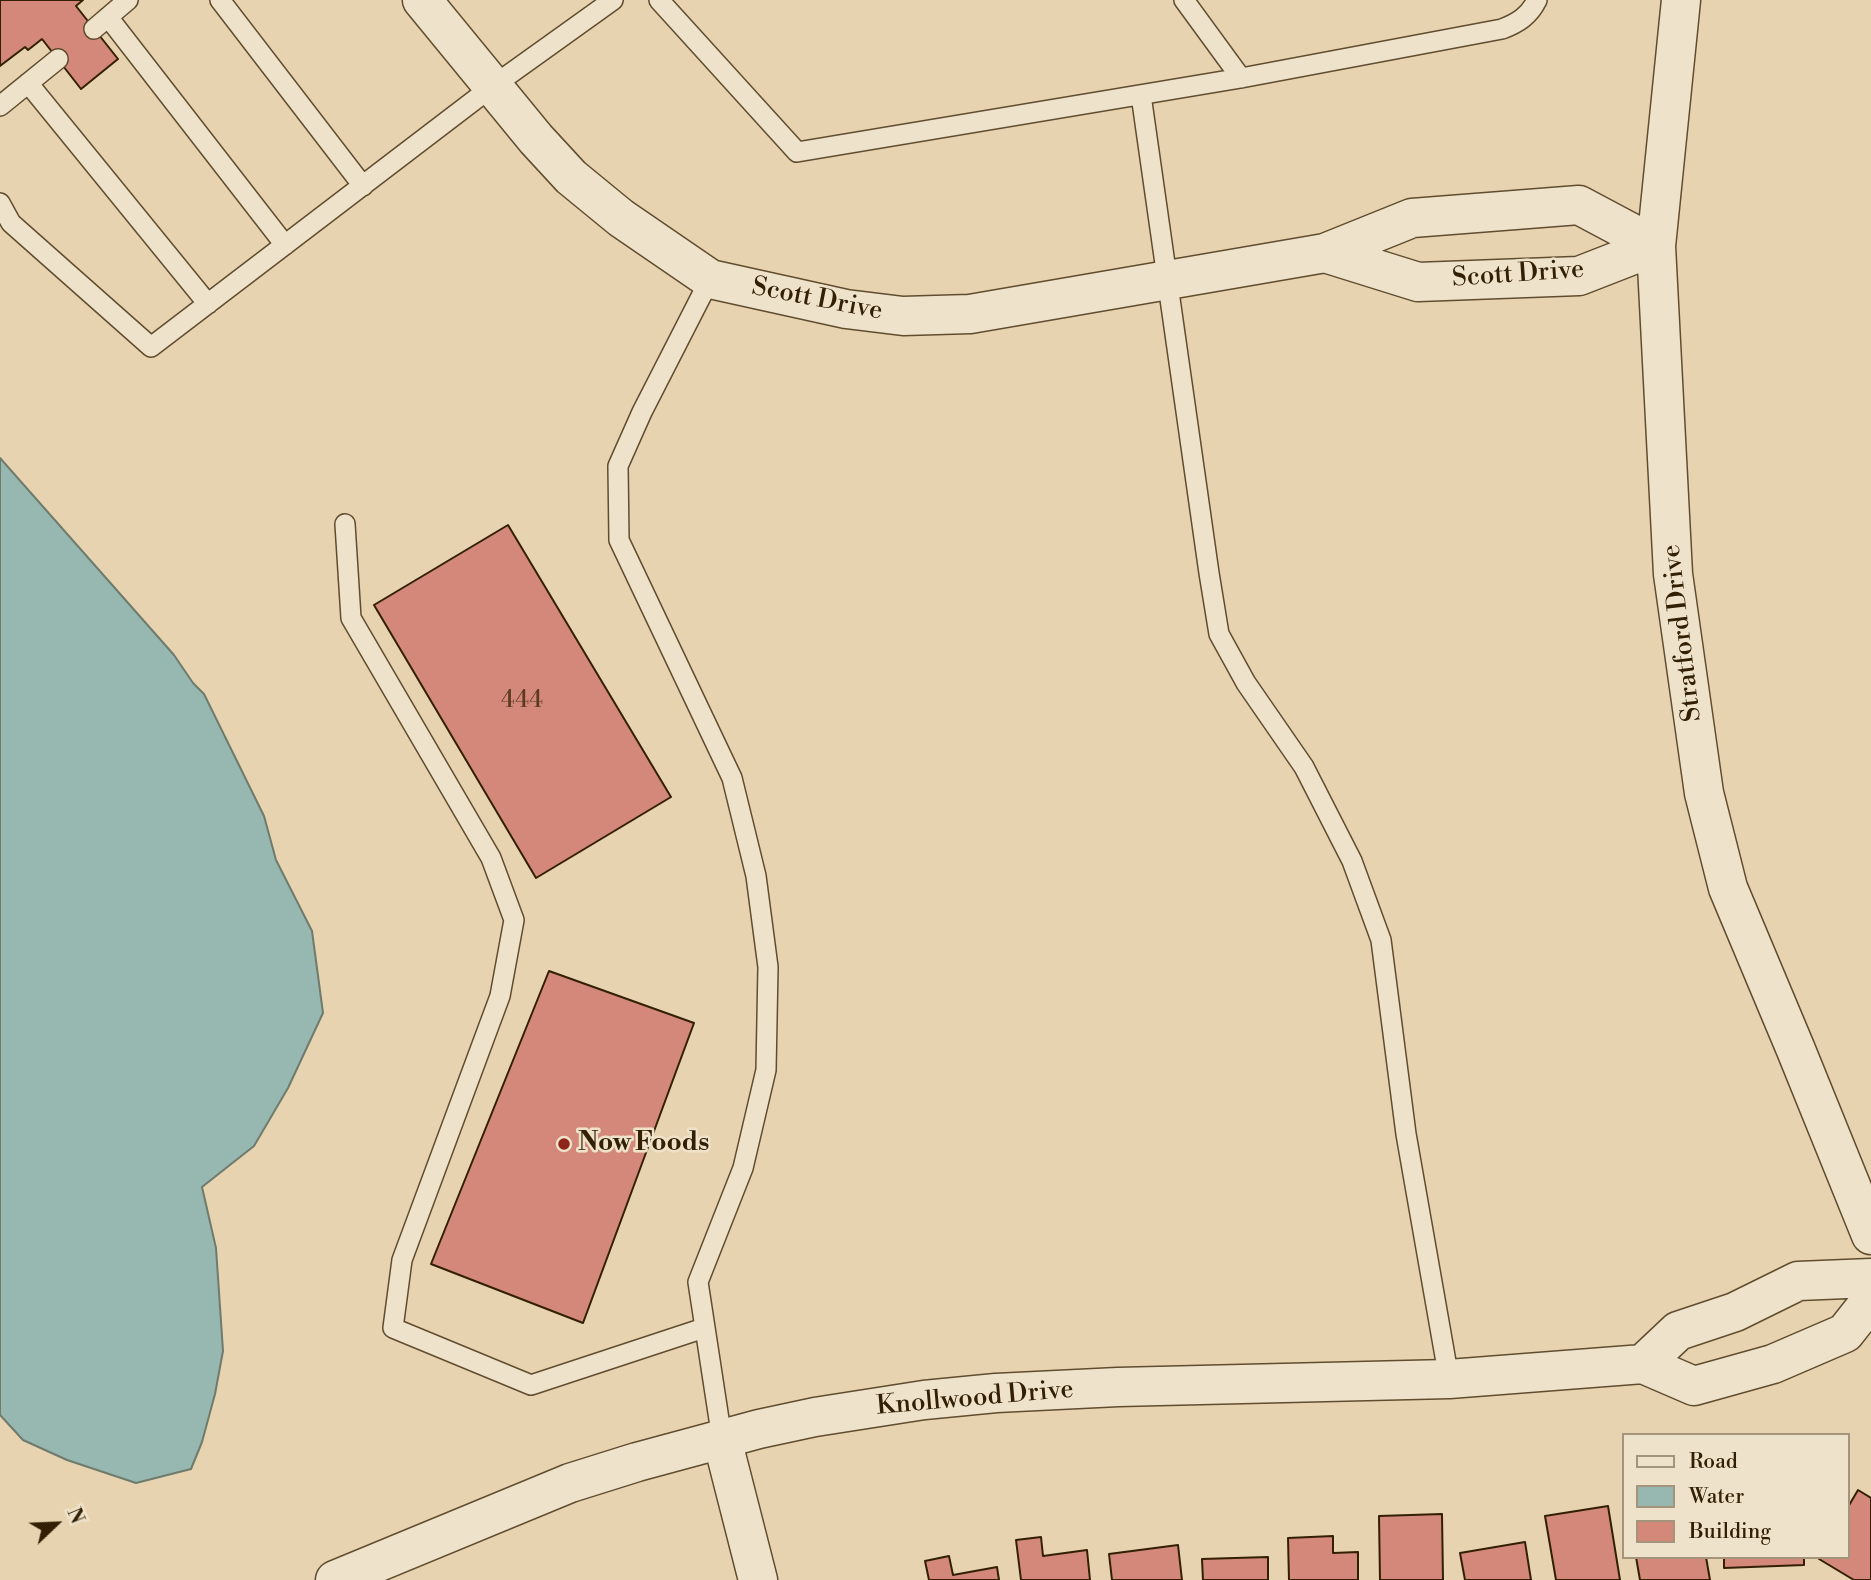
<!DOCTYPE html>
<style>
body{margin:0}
#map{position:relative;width:1871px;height:1580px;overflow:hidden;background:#e7d3af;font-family:"Libre Bodoni",serif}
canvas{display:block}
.legend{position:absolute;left:1622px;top:1433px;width:228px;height:126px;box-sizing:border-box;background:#efe2cb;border:2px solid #a4947b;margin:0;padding:9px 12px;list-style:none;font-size:21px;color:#332004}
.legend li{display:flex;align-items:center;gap:14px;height:35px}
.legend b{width:35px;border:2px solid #a4947b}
.north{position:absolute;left:21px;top:1489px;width:70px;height:70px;-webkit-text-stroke:5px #efe2cb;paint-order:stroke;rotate:67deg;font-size:19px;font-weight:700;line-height:28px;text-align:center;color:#332004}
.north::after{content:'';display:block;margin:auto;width:24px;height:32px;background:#332004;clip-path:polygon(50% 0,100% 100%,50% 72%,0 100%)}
</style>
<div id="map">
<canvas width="1871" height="1580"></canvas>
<ul class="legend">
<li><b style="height:9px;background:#efe2cb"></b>Road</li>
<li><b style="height:19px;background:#97b7b1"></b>Water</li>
<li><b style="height:19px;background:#d38879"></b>Building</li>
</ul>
<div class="north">N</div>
</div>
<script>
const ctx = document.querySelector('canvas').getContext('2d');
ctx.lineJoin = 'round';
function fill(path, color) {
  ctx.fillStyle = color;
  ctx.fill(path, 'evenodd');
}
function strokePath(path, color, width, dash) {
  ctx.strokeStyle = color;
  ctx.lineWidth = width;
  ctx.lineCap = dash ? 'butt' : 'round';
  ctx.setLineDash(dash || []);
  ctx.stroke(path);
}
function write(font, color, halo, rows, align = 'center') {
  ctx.font = font + ' "Libre Bodoni",serif';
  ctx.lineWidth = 5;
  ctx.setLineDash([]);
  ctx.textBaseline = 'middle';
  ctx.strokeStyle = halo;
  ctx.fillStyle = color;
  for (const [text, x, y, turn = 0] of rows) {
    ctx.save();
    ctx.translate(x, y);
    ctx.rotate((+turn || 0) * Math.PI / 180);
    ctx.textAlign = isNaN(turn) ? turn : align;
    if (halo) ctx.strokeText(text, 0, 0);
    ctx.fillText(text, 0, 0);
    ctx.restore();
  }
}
const water = new Path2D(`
 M0 458 174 655 193 683 204 694 264 816 276 860 312 931 323 1013 288 1088 254 1146 202 1187 216 1248 223 1351 215 1394 202 1442 191 1469 136 1483 67 1460 23 1440 0 1415Z`);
const building = new Path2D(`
 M0 0H83L76 6 118 59 81 89 42 39 28 50 25 47 0 66Z
 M508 525 671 797 536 878 374 605Z
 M549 971 694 1023 583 1323 431 1264Z
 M1858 1490 1871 1498V1580H1854L1819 1559 1820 1557H1848V1507Z
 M1608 1506 1620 1580H1556L1545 1516Z
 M1442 1514 1443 1580H1380L1379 1516Z
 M1333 1536V1553L1358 1552V1580H1289L1288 1538Z
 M1041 1537 1043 1556 1087 1550 1090 1580H1021L1016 1540Z
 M1525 1542 1531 1580H1465L1460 1553Z
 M1178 1545 1182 1580H1112L1109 1554Z
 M949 1556 953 1575 997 1567 999 1580H929L925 1561Z
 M1268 1557V1580H1203L1202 1559Z
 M1636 1557H1706L1710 1580H1640Z
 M1724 1557H1804V1565L1724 1568Z`);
const lane = new Path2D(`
 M220 0 363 186
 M659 0 797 152 1241 78 1502 29C1518 23 1529 16 1537 0
 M1184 0 1241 78
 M108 17 285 245
 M94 29 128 0
 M28 83 208 304
 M1141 95 1209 573 1219 634 1246 683 1304 767 1352 861 1381 940 1406 1134 1449 1379
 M0 106 58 59
 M0 203 11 223 151 347 493 86 613 0
 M710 279 642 412 618 466 619 540 732 778 756 876 768 967 766 1070 743 1168 698 1282 722 1439
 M345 524 351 618 491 858 514 920 500 996 402 1260 393 1328 531 1385 704 1328`);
const street = new Path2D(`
 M422 0 536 139 571 177 621 218 710 279 846 309 903 316 970 314 1325 253 1412 218 1579 205 1656 246
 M1681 0 1656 246 1673 574 1704 793 1728 888 1796 1050 1871 1235
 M1325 253 1418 282 1579 276 1656 246
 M1643 1364 1678 1331 1735 1312 1798 1281 1871 1278
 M722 1439 758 1580
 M335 1580 570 1483 637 1462 759 1429 815 1417 924 1400 996 1393 1118 1387 1449 1379 1643 1364 1694 1386 1773 1364 1845 1333 1871 1300`);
const markers = [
 [564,1144,7,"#8f2418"]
];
const numberNames = [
 ["444",522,701]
];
const streetNames = [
 ["Scott Drive",1518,275,-4],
 ["Scott Drive",817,300,11],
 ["Stratford Drive",1683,633,-97],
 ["Knollwood Drive",975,1399,-5]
];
const poiNames = [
 ["Now Foods",578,1144]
];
fill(water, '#97b7b1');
strokePath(water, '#6f7b6c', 2);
fill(building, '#d38879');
strokePath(building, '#332004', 2);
strokePath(lane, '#604d2f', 22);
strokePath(street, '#604d2f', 41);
strokePath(lane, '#efe2cb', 19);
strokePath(street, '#efe2cb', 38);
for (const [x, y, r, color] of markers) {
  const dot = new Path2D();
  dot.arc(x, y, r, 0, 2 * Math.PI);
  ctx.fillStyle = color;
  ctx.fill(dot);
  strokePath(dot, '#efe2cb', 2.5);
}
write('23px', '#5b3a21', null, numberNames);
write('26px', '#332004', '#efe2cb', streetNames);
write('bold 26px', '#332004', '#efe2cb', poiNames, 'left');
</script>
